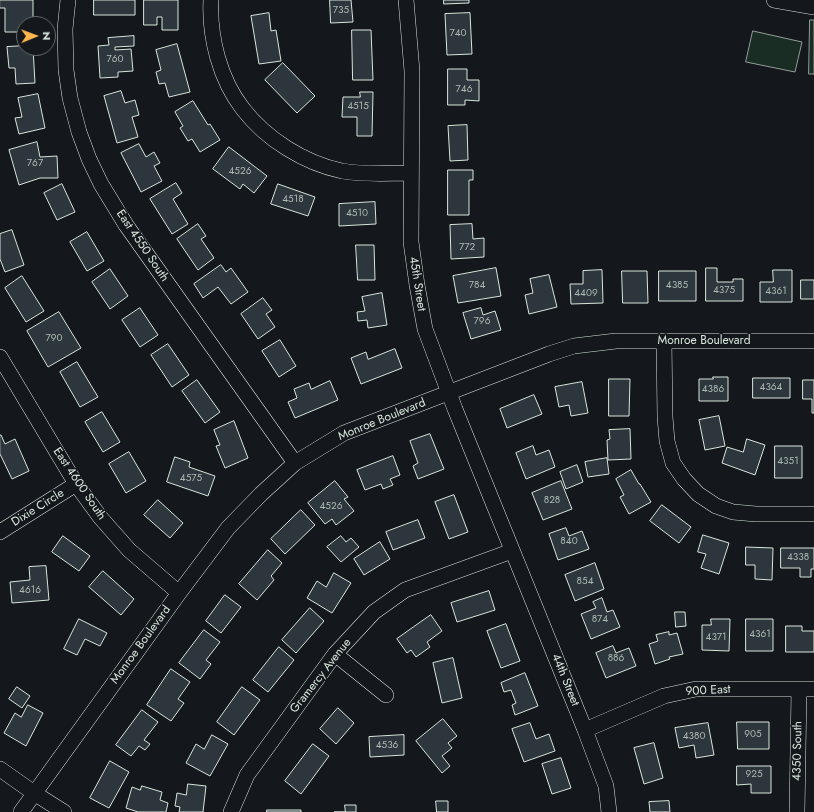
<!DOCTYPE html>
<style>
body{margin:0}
#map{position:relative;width:814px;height:812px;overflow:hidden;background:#14181c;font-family:Jost,sans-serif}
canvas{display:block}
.north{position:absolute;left:16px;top:16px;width:40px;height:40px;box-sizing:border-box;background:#14181c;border:1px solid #626a69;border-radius:50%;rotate:89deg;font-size:11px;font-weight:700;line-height:16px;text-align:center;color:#d8e6dc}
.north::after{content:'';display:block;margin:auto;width:14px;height:18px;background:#ffb74d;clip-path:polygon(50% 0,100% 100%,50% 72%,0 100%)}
</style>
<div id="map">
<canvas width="814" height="812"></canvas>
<div class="north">N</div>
</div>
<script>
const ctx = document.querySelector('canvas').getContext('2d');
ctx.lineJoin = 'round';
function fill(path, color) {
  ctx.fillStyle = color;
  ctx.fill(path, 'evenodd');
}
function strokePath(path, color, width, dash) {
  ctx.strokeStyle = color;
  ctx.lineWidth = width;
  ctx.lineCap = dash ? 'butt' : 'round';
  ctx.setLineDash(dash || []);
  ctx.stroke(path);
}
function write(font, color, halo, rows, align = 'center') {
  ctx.font = font + ' Jost,sans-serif';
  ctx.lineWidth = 3;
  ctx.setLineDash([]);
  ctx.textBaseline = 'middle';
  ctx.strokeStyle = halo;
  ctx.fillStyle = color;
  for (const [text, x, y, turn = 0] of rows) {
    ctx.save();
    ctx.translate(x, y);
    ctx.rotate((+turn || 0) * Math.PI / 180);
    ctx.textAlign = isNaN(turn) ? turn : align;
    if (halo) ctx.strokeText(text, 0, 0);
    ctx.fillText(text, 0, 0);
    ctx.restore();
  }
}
const green = new Path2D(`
 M810 20H814V74H809Z
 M753 31 802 42 795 72 746 62Z`);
const building = new Path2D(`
 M0 0H33V24H24V32H5V8H0Z
 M94 0H135V15H94Z
 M144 0H178V30H162V17H157V25H144Z
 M330 0H351L353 22 331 23Z
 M444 0H469V3L444 4Z
 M269 13 271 31 276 30 281 61 259 64 251 16Z
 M470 13 472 54 447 55 445 14Z
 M352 30H371L373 80H353Z
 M134 36V46L115 47V50L131 49 133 71 118 72V77L100 78 98 46 109 45 108 38Z
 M177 44 190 92 169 97 165 83 159 84 156 72 161 70 156 50Z
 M24 46V48H33L35 83 16 84 15 68H9L7 47Z
 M283 63 315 96 297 113 265 80Z
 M448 69H467V80H479V101L465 100V105H448Z
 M121 91 125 103 135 100 139 115 132 117 138 137 117 143 104 96Z
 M360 92H373L372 136H357V117H342L343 97H360Z
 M38 94 45 128 19 134 15 118 22 117 18 98Z
 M193 101 208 125 210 124 220 140 200 152 192 139 188 141 180 128 183 126 175 112Z
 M467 125 468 160 450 161 448 126Z
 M37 142 40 157 57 156 58 178H40L19 185 9 150Z
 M139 144 146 157 154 152 160 163 154 166 162 181 141 192 121 153Z
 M229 147 267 176 254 193 243 184 240 189 213 169Z
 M448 170H473V180H469V215H448Z
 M176 183 182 193 173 199 188 224 172 234 150 199Z
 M62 184 75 212 57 220 44 193Z
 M278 184 315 197 308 216 271 204Z
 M375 202 376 224 339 226V204Z
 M198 224 206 236 201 239 214 258 198 270 177 239Z
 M472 224 473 239 484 238V257L451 259 450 225Z
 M12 230 24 265 5 272 0 259V234Z
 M87 232 104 261 87 271 70 242Z
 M356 245H374L375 280H358Z
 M221 265 226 272 231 268 248 292 231 304 218 287 203 298 194 284Z
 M496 268 501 296 458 303 453 276Z
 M706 268H717V282H733V279H743V301H706Z
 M110 269 128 296 110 309 92 282Z
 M602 270 603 303 571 304 570 284H583V271Z
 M773 270H792V302H760V282H773Z
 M622 271H647L648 303H623Z
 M659 271H696V301H659Z
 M549 275 557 307 529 314 525 295 533 293 530 279Z
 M22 276 44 311 26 322 5 288Z
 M801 280H814V299H801Z
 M382 293 387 325 368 328 367 320 358 321 357 312 365 311 362 297Z
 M263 298 272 310 266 314 275 327 258 339 241 314Z
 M140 308 158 335 140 347 122 320Z
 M481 308 483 315 495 311 501 330 471 339 463 313Z
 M59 312 81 348 48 367 27 331Z
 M280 340 296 366 279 377 262 351Z
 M168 344 189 375 172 387 151 355Z
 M395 349 402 368 361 384 351 358 366 352 368 359Z
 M77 362 98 397 80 407 60 372Z
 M713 377H728V401H699V379H713Z
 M753 378H790V398H753Z
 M609 379H630L629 416H609Z
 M197 380 220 412 205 423 182 391Z
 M803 380H814V413H812V399H803Z
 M330 381 338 400 295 418 288 402 297 398 294 389 309 383 311 389Z
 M582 382 588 413 571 416 569 405 559 407 555 387Z
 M534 395 542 414 507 428 500 409Z
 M102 412 120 442 103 452 85 422Z
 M719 416 725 446 705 450 699 420Z
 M234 421 248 458 225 468 216 446 220 445 214 430Z
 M630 429 631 459 608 460 607 440 610 439 609 430Z
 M430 434 444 469 418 479 413 466 418 463 410 441Z
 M0 435H1L5 444 15 439 29 471 12 479 0 454Z
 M747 439 765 445 755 475 722 463 727 447 743 452Z
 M533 446 536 455 549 450 555 467 526 479 516 453Z
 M775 446H802V478H775Z
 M129 452 146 481 126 493 109 464Z
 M393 456 400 475 390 479 393 485 383 489 381 484 365 490 357 470Z
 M175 457 190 462 189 467 215 476 208 496 167 482Z
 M607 458 609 474 588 477 585 462Z
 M577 465 583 482 566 489 560 472Z
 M631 470 639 484H640L651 502 629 514 620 497 624 495 616 479Z
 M335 481 348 497 344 499 354 511 336 525 332 519 325 524 308 503Z
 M561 481 572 509 543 520 532 493Z
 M454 495 468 532 449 539 435 502Z
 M158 500 183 523 170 538 144 515Z
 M662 505 691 527 679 543 650 521Z
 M301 510 315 525 285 554 271 539Z
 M418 520 425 538 393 550 386 532Z
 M566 528 569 536 582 531 589 549 558 560 549 534Z
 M703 535 729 543 719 574 701 568 706 554 698 552Z
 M63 536 90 556 79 571 52 552Z
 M341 536 346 542 351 538 359 547 341 562 327 547Z
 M380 542 390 559 364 575 354 559Z
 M746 547 773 548 772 580 755 579V565H746Z
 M781 548H814V569H811V577H800V568H781Z
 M268 550 282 563 271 576 274 580 257 600 239 584Z
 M595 563 604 589 575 601 565 575Z
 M46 566 49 600 12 603 10 582 30 580 29 567Z
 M103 571 134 599 121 615 89 587Z
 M334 573 351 583 332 613 307 598 317 581 326 587Z
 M489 591 495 610 457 622 451 603Z
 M225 595 241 607 221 633 206 621Z
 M602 598 607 612 613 610 620 627 591 639 581 614 596 608 593 602Z
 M310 608 324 621 296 653 282 640Z
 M675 612H685L686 626 676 627Z
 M431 615 442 631 427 642 430 647 416 657 411 650 407 653 397 639Z
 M79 619 107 633 100 646 85 639 77 655 64 649Z
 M711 619H730L729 651 702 650V625H711Z
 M746 619H773V651H746Z
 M506 624 520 661 501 668 487 631Z
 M786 626H802V631H814V652H786Z
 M204 630 220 642 206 660 211 664 200 679 179 663Z
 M669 632V635L677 633 683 654 669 657 670 659 655 664 649 644 658 641 656 635Z
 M613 646 616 653 629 648 636 666 606 678 596 653Z
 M279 647 294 660 268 692 253 680Z
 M453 658 462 698 442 703 433 663Z
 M171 669 190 682 178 699 184 703 171 721 147 705Z
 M525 673 538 706 515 715 512 705 516 703 511 690 504 692 501 683Z
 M17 687 30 696 22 708 9 699Z
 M242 687 260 700 234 735 217 722Z
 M28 705 43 713 26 746 4 733 15 713 21 717Z
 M338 708 354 723 336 744 320 729Z
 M142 710 158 722 144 740 150 744 145 750 139 746 131 756 116 745Z
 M443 719 457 736 448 743 452 748 442 756 450 766 442 773 416 741Z
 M737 722H769V749H738Z
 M530 723 536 739 549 734 555 751 524 762 512 729Z
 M708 723 714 755 696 758 694 745 679 748 675 728Z
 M212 735 228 744 210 776 186 763 196 744 204 749Z
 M404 735V755L370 757 369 737Z
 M654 743 663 778 644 784 634 748Z
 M313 744 329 756 301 794 285 781Z
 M561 758 571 788 552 794 542 764Z
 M110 761 129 772 109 808 90 798Z
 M737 766H771V793H751V784L737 785Z
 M188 784 206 786 203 812H179L180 807 175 806 177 793 186 795Z
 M142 786 162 792 160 800 168 803 166 812H138L126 808 132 787 140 790Z
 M436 801H448V812H437Z
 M669 801 670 812H650L649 802Z
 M345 805H356V812H334H345Z
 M267 810H301V812H267Z`);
const minor = new Path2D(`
 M68 0 65 29 66 70 70 98 79 132 89 159 101 184 126 225 295 463
 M211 0C209 37 220 80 243 109 266 139 304 163 342 171 364 175 388 173 411 173
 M406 0 412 71 411 242 417 285 425 329 455 409 585 730 606 786 609 812
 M774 0 814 7
 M664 341 665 417 667 441 673 463 684 479 698 494 716 506 733 512 756 514H814
 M0 357 76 484 100 517 129 550 179 593
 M0 532 76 484
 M335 654 386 695
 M585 730 664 696 696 689H814
 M0 769 34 793 64 812
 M21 812 179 593 228 528 261 494 295 463 344 433 549 354 574 346 616 341H814
 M231 812 247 775 335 654 374 612 405 590 512 551
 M797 812 799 690`);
const numberNames = [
 ["735",341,11],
 ["740",458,34],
 ["760",115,60],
 ["746",464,90],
 ["4515",358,107],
 ["767",35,164],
 ["4526",240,172],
 ["4518",293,200],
 ["4510",357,214],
 ["772",467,248],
 ["784",477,286],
 ["4385",677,286],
 ["4375",724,291],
 ["4361",776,292],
 ["4409",586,294],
 ["796",482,322],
 ["790",54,339],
 ["4364",771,388],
 ["4386",713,390],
 ["4351",788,462],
 ["4575",191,479],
 ["828",552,501],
 ["4526",331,507],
 ["840",569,542],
 ["4338",798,558],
 ["854",585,582],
 ["4616",30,591],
 ["874",600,620],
 ["4361",760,635],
 ["4371",716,638],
 ["886",616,659],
 ["905",753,735],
 ["4380",694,737],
 ["4536",387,746],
 ["925",754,775]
];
const streetNames = [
 ["East 4550 South",142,246,56],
 ["45th Street",417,284,81],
 ["Monroe Boulevard",704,341],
 ["Monroe Boulevard",382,420,-22],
 ["East 4600 South",79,484,56],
 ["Dixie Circle",38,508,-32],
 ["Monroe Boulevard",141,645,-54],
 ["Gramercy Avenue",321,676,-52],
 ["44th Street",565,680,68],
 ["900 East",708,691,-3],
 ["4350 South",798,751,-89]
];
fill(green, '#1a2d24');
strokePath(green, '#939e99', 1);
fill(building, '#2c363c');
strokePath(building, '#d8e6dc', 1);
strokePath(minor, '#d8e6dc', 16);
strokePath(minor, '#14181c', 15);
write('10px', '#adbab4', null, numberNames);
write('12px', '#d8e6dc', '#14181c', streetNames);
</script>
